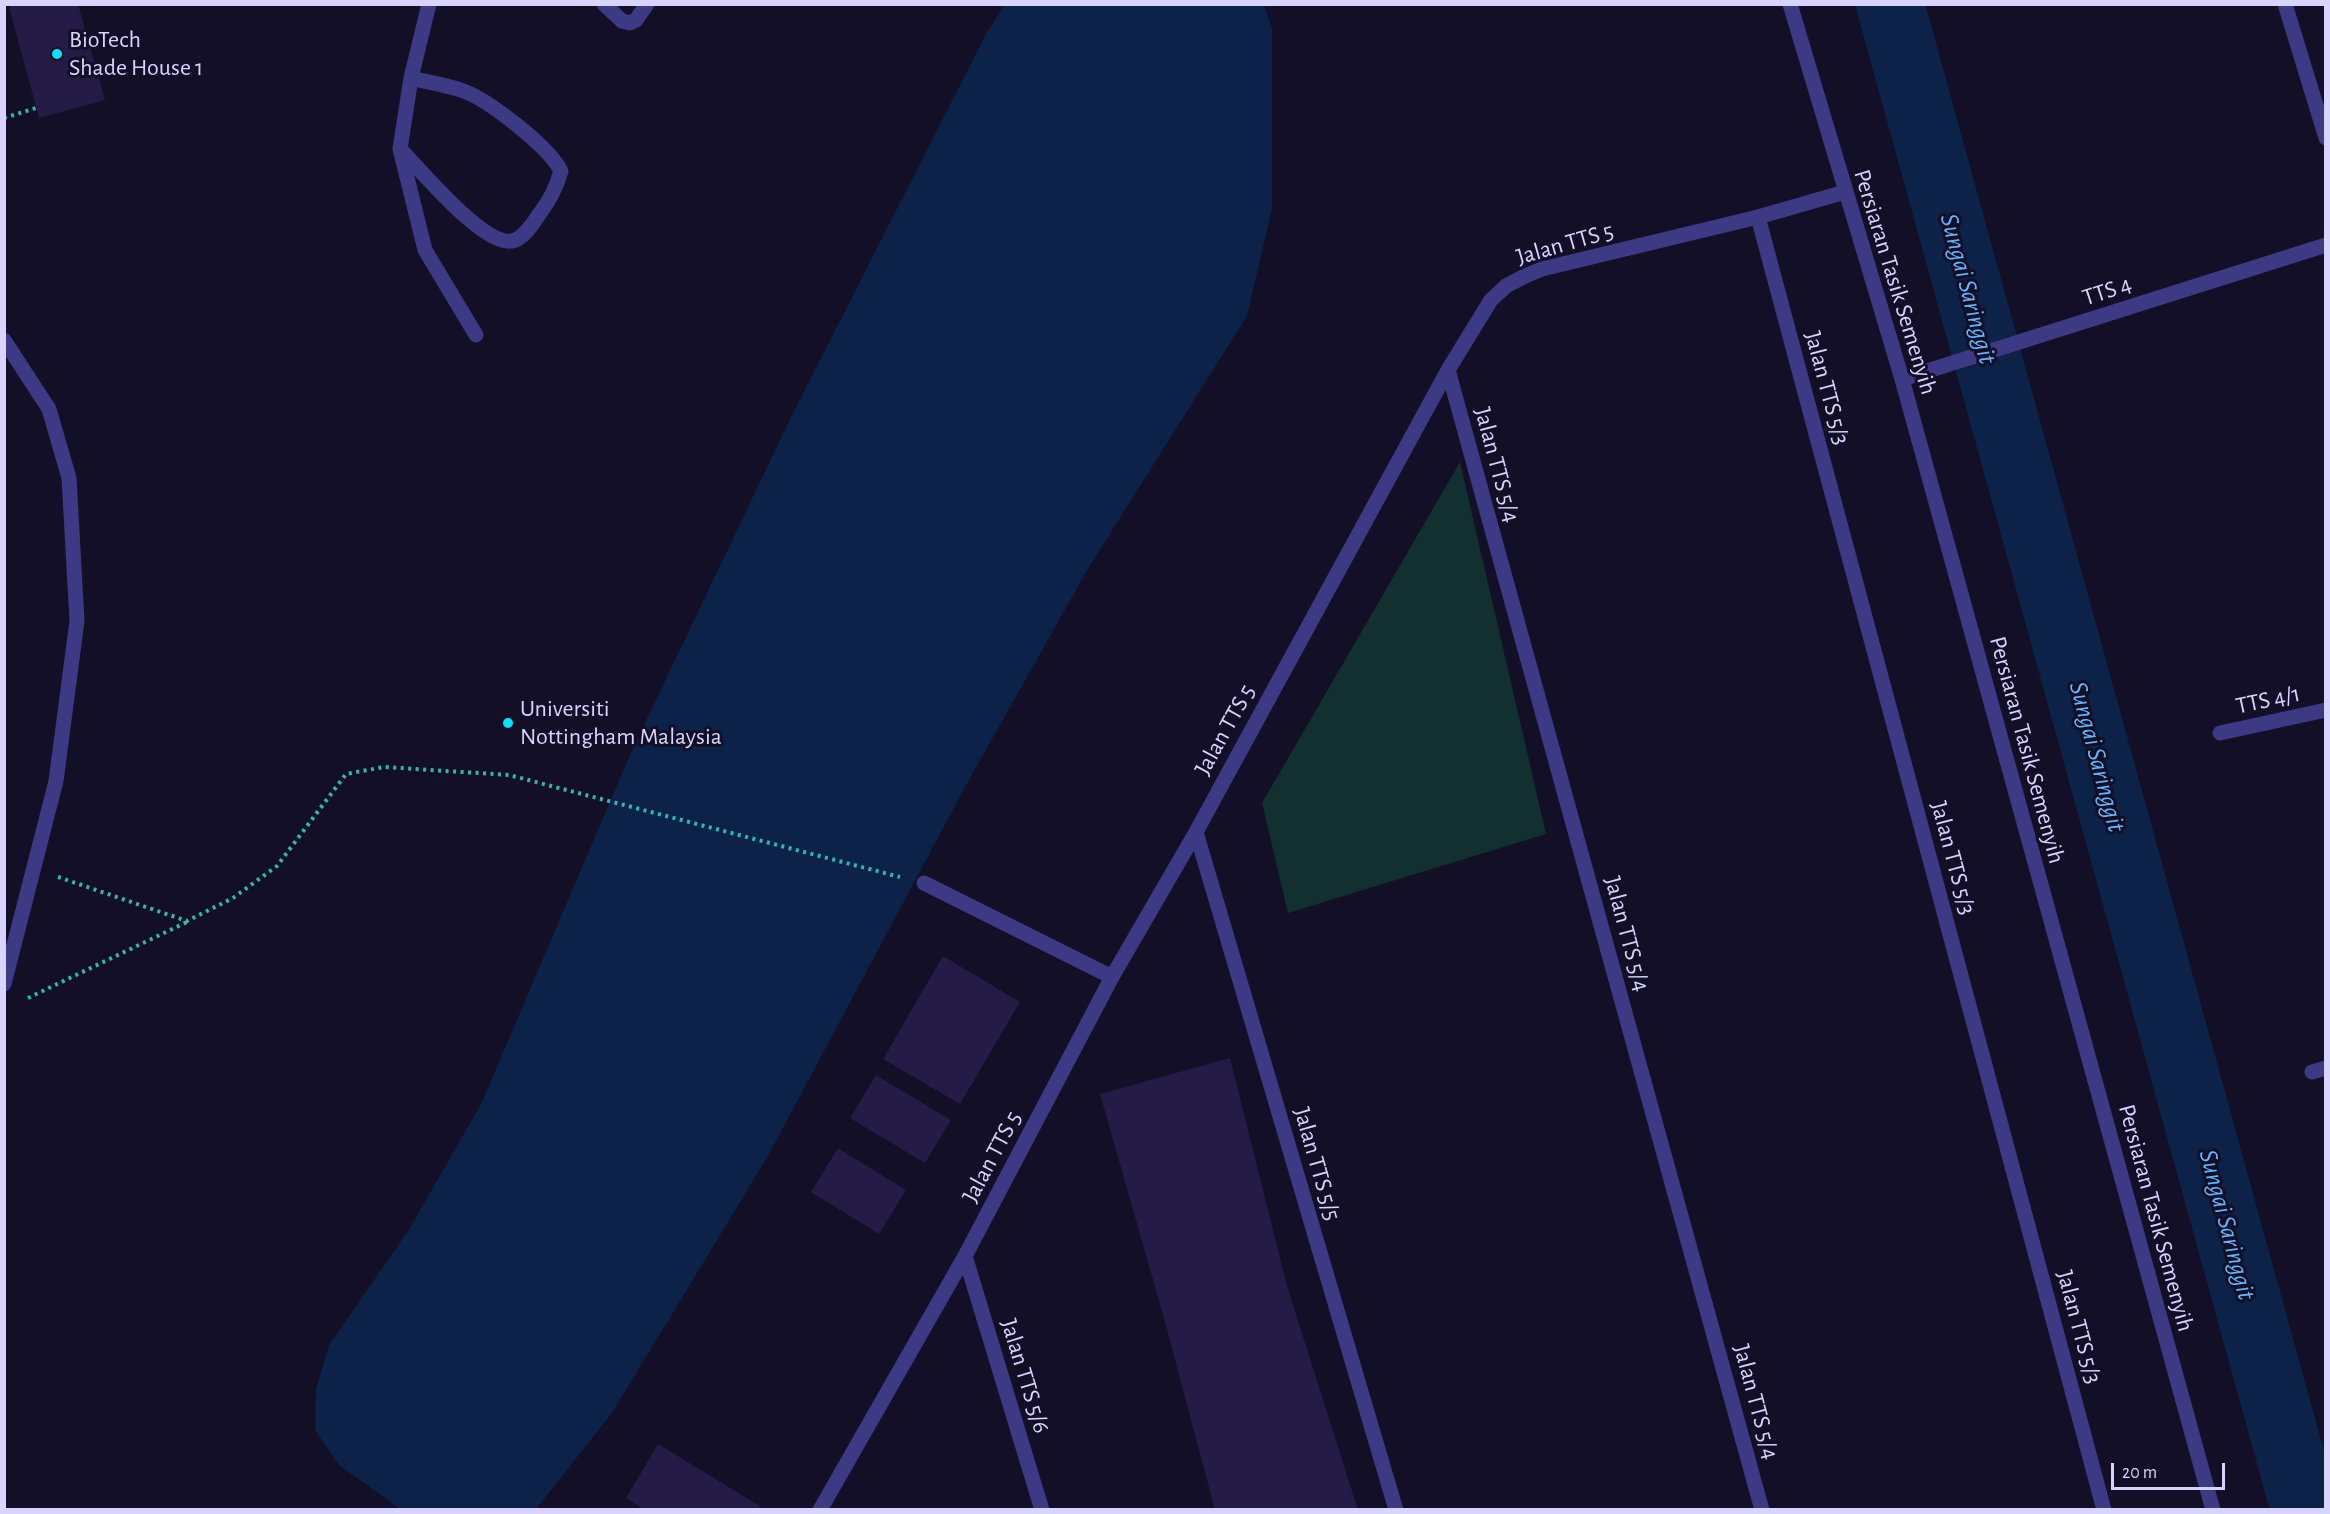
<!DOCTYPE html>
<style>
body{margin:0}
#map{position:relative;width:2330px;height:1514px;overflow:hidden;background:#130f26;font-family:"Alegreya Sans",sans-serif}
canvas{display:block}
.frame{position:absolute;inset:0;border:6px solid #d9d4ff;pointer-events:none}
.scale{position:absolute;left:2111px;top:1463px;width:114px;height:27px;box-sizing:border-box;border:3px solid #d9d4ff;border-top:0;padding-left:8px;font-size:18px;line-height:21px;white-space:nowrap;color:#d9d4ff;-webkit-text-stroke:4px #130f26;paint-order:stroke}
</style>
<div id="map">
<canvas width="2330" height="1514"></canvas>
<div class="frame"></div>
<div class="scale">20 m</div>
</div>
<script>
const ctx = document.querySelector('canvas').getContext('2d');
ctx.lineJoin = 'round';
function fill(path, color) {
  ctx.fillStyle = color;
  ctx.fill(path, 'evenodd');
}
function strokePath(path, color, width, dash) {
  ctx.strokeStyle = color;
  ctx.lineWidth = width;
  ctx.lineCap = dash ? 'butt' : 'round';
  ctx.setLineDash(dash || []);
  ctx.stroke(path);
}
function write(font, color, halo, rows, align = 'center') {
  ctx.font = font + ' "Alegreya Sans",sans-serif';
  ctx.lineWidth = 6;
  ctx.setLineDash([]);
  ctx.textBaseline = 'middle';
  ctx.strokeStyle = halo;
  ctx.fillStyle = color;
  for (const [text, x, y, turn = 0] of rows) {
    ctx.save();
    ctx.translate(x, y);
    ctx.rotate((+turn || 0) * Math.PI / 180);
    ctx.textAlign = isNaN(turn) ? turn : align;
    if (halo) ctx.strokeText(text, 0, 0);
    ctx.fillText(text, 0, 0);
    ctx.restore();
  }
}
const green = new Path2D(`
 M1460 462 1546 834 1288 913 1262 803Z`);
const water = new Path2D(`
 M1004 5H1264L1272 29V209L1247 316 1089 567 965 787 768 1156 612 1413 536 1509H400L339 1465 315 1430 316 1389 329 1345 408 1231 481 1104 633 748 791 417 985 36Z`);
const river = new Path2D(`
 M1890 4 2305 1510`);
const building = new Path2D(`
 M19 4H78L105 100 39 118 9 7Z
 M943 956 1020 1002 960 1104 883 1059Z
 M1230 1058 1287 1286 1358 1510H1215L1212 1499 1165 1322 1100 1094Z
 M876 1075 951 1120 925 1163 850 1118Z
 M838 1148 906 1190 879 1234 811 1192Z
 M658 1444 760 1506 758 1510H645L626 1498Z`);
const path = new Path2D(`
 M4 118 36 108
 M58 877 187 921 233 898 277 866 346 774 384 767 509 775 900 877
 M28 998 187 922`);
const lane = new Path2D(`
 M429 4 411 78 400 149 425 250 476 335
 M604 4 622 21 630 23 636 20 647 4
 M400 149C420 169 484 247 512 241 523 239 532 225 538 216 549 201 556 189 561 171 549 147 488 99 461 90 445 85 427 82 411 78
 M4 340 49 409 69 478 77 621 56 781 4 984`);
const street = new Path2D(`
 M1790 4 1902 379 2213 1510
 M2285 4 2326 138
 M1758 217 2104 1510
 M1448 370 1762 1510
 M1902 379 2326 245
 M2220 733 2326 710
 M1196 832 1396 1510
 M924 883 1112 977
 M2312 1072 2326 1068
 M965 1256 1042 1510
 M820 1510 965 1256 1112 977 1196 832 1448 370 1491 300 1506 286 1525 276 1542 269 1758 217 1845 192`);
const markers = [
 [57,54,6,"#00e5ff"],
 [508,723,6,"#00e5ff"]
];
const poiNames = [
 ["BioTech",69,40],
 ["Shade House 1",69,68],
 ["Universiti",520,709],
 ["Nottingham Malaysia",520,737]
];
const streetNames = [
 ["Jalan TTS 5",1565,244,-16],
 ["Persiaran Tasik Semenyih",1895,282,73],
 ["TTS 4",2107,291,-18],
 ["Jalan TTS 5/3",1827,388,75],
 ["Jalan TTS 5/4",1497,465,75],
 ["TTS 4/1",2268,700,-12],
 ["Jalan TTS 5",1225,730,-61],
 ["Persiaran Tasik Semenyih",2027,750,75],
 ["Jalan TTS 5/3",1953,858,75],
 ["Jalan TTS 5/4",1627,934,75],
 ["Jalan TTS 5",992,1157,-62],
 ["Jalan TTS 5/5",1317,1164,74],
 ["Persiaran Tasik Semenyih",2156,1218,75],
 ["Jalan TTS 5/3",2079,1327,75],
 ["Jalan TTS 5/6",1025,1376,73],
 ["Jalan TTS 5/4",1756,1402,75]
];
const waterNames = [
 ["Sungai Saringgit",1968,289,75],
 ["Sungai Saringgit",2097,757,75],
 ["Sungai Saringgit",2227,1225,75]
];
fill(green, '#12302f');
fill(water, '#0c2248');
strokePath(river, '#0c2248', 68);
fill(building, '#241b47');
strokePath(path, '#2fb8b0', 4, [3, 4.5]);
strokePath(lane, '#3d3a85', 15);
strokePath(street, '#3d3a85', 15);
for (const [x, y, r, color] of markers) {
  const dot = new Path2D();
  dot.arc(x, y, r, 0, 2 * Math.PI);
  ctx.fillStyle = color;
  ctx.fill(dot);
  strokePath(dot, '#130f26', 2);
}
write('24px', '#d9d4ff', '#130f26', poiNames, 'left');
write('24px', '#d9d4ff', '#130f26', streetNames);
write('italic 26px', '#62b6ff', '#130f26', waterNames);
</script>
